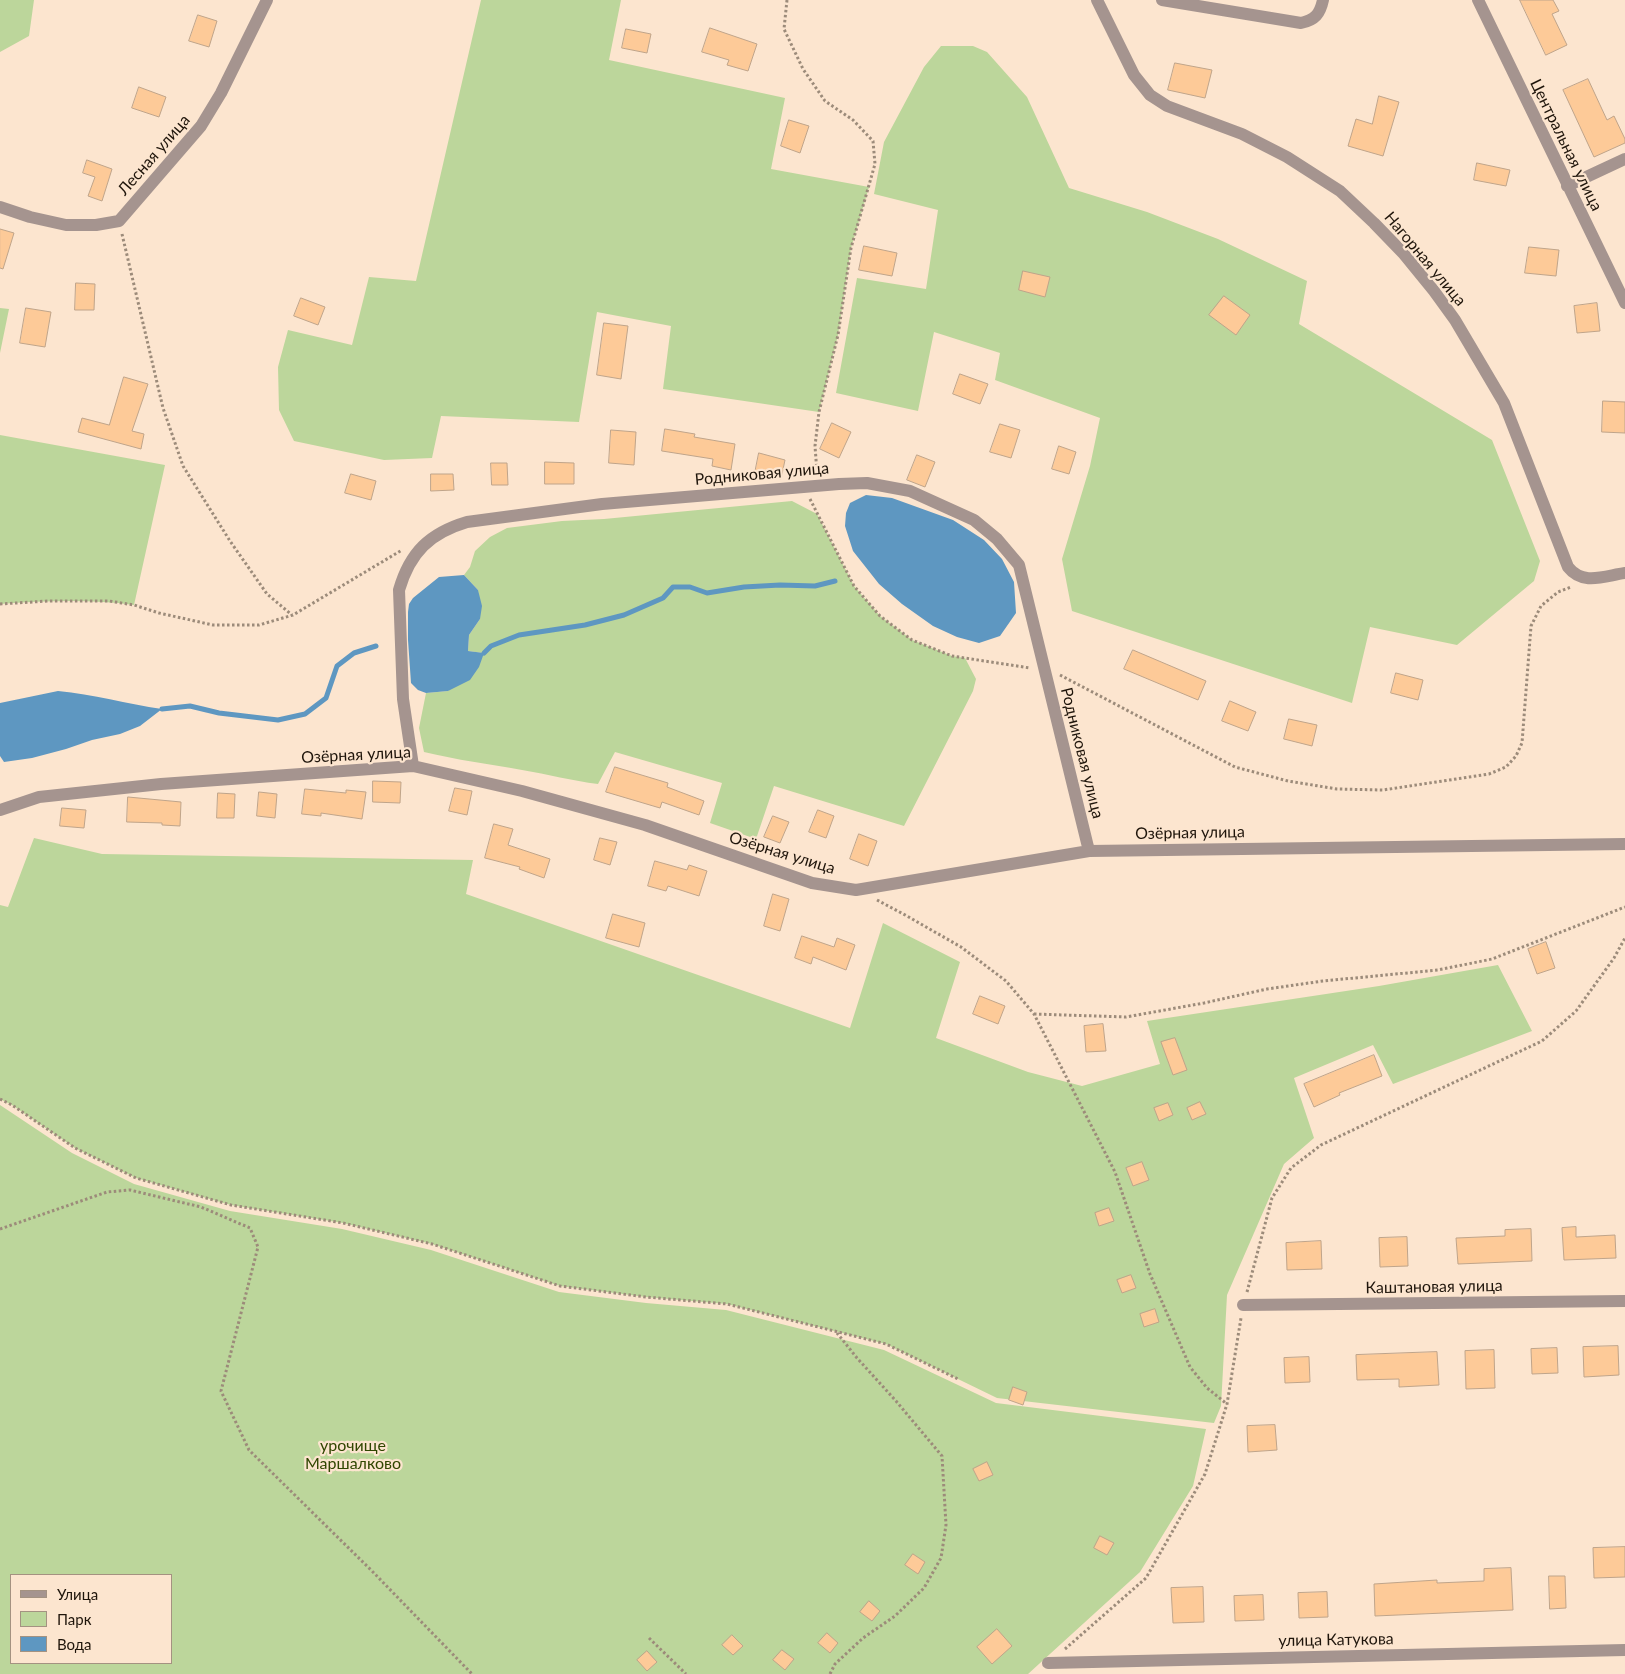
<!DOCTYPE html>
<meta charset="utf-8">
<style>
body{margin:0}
#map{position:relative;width:1625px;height:1674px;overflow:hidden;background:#fce5cf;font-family:Lato,sans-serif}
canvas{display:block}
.legend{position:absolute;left:10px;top:1574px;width:162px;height:90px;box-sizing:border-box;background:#fce5cf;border:1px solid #a49281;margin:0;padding:6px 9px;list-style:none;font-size:15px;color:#1f150b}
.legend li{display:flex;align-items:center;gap:10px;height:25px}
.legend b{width:25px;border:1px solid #a49281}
</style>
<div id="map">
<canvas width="1625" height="1674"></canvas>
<ul class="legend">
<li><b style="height:6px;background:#a5948f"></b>Улица</li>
<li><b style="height:14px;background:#bcd69b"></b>Парк</li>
<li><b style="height:14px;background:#5e97c1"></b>Вода</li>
</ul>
</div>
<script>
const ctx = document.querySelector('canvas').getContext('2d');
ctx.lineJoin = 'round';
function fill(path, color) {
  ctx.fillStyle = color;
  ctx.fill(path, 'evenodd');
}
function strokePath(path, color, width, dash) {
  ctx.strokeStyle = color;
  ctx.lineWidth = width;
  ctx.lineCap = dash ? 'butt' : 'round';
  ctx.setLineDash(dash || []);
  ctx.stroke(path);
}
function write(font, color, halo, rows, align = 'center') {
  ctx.font = font + ' Lato,sans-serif';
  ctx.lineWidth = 4.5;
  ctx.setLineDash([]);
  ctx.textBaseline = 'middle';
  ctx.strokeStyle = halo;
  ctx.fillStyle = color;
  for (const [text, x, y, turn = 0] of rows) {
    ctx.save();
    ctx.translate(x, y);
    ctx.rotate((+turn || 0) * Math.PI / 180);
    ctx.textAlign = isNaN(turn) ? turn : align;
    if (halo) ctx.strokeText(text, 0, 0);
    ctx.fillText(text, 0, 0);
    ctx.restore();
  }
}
const green = new Path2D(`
 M0 0H34L29 36 0 52Z
 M481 0H621L609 60 785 98 771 169 869 187 851 248 838 335 819 412 663 389 671 326 597 312 579 422 441 416 432 458 384 460 294 441 279 410 278 367 288 330 352 345 369 277 416 281Z
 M941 46H973L987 52 1027 97 1069 188 1147 212 1218 239 1307 281 1299 324 1492 440 1540 561 1534 581 1457 645 1370 627 1352 703 1072 611 1062 559 1090 466 1100 418 995 380 1000 353 934 332 918 411 836 393 857 278 926 289 938 210 874 194 884 142 924 67Z
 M0 308 9 309 0 353Z
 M0 435 165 465 134 605C90 599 45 601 0 604Z
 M792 501 817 514 854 586 880 616 912 640 952 656 965 658 976 679 973 691 904 826 774 786 756 839 710 823 722 783 615 752 598 784C572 781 548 774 522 770 489 764 457 760 424 752L419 728 426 693 448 691 483 653 468 651 469 635 480 619 478 590 464 575 470 567 475 551 490 537 507 528 562 521 604 519Z
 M34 838 102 854 473 860 466 894 850 1028 883 923 960 962 936 1038 1028 1072 1082 1086 1160 1064 1147 1021 1379 986 1498 965 1532 1031 1393 1084 1373 1045 1294 1078 1314 1138 1284 1164 1227 1295 1221 1406 1214 1423 997 1398 886 1344 727 1304 646 1297 560 1286 432 1244 343 1223 231 1205 136 1178 75 1148 12 1105 0 1099V905L8 907Z
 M0 1105 72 1153 134 1184 230 1211 342 1229 431 1250 559 1292 646 1303 726 1310 884 1350 996 1403 1206 1429 1193 1486 1140 1572 1028 1674H0ZM11 1575H171V1663H11Z`);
const water = new Path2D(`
 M866 495 892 498 953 520 984 540 1002 559 1014 582 1016 613 1000 636 979 643 957 637 933 626 902 604 879 584 853 551 845 526 846 513 850 503Z
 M464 575 478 590 482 606 480 619 469 635 468 651 484 653 479 667 470 680 448 691 426 693 418 690 411 683 408 640V612L409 604 413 598 439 577Z
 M58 691C93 694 127 704 162 709L140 726 120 734 92 740 66 749 32 758 4 762 0 756V703Z`);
const stream = new Path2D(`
 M484 653 491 646 519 635 585 625 624 615 663 598 673 587H690L707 593 744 587 780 585 815 586 835 581
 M162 709 190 706 219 713 278 720 305 714 326 698 337 666 354 653 376 646`);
const building = new Path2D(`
 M1520 0H1553L1559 11 1552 14 1567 45 1546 55Z
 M198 15 217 21 209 47 189 41Z
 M710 28 757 44 748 71 727 65 729 60 702 52Z
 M626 29 651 34 647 53 622 48Z
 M1175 63 1212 70 1205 98 1168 90Z
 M1588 79 1607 120 1614 116 1625 139V143L1594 157 1563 90Z
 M139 87 166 97 159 117 132 108Z
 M1379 96 1399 102 1383 156 1348 146 1356 119 1372 124Z
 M789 120 809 126 800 153 781 146Z
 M87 160 112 169 102 201 88 196 95 177 83 173Z
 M1477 163 1510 170 1506 186 1474 180Z
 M0 229 14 233 3 269 0 268Z
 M864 246 897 253 892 276 859 270Z
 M1529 247 1559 250 1556 276 1525 273Z
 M1023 271 1050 277 1045 297 1019 290Z
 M76 283 95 284 94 310H75Z
 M1224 296 1250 315 1236 335 1209 315Z
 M301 298 325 307 318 325 294 316Z
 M1597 303 1600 331 1577 333 1574 306Z
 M26 308 51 312 45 347 20 343Z
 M604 323 628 326 621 379 597 375Z
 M960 374 988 384 980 404 953 394Z
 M124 377 148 384 132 431 144 434 141 449 78 432 82 418 109 425Z
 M1603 401 1625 402V433L1602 432Z
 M832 423 851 432 839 458 820 449Z
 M1000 424 1020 430 1011 458 990 452Z
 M665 429 695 434 694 437 735 444 731 470 712 466 713 459 662 451Z
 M611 430 636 432 634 465 609 463Z
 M1059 446 1076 452 1069 474 1052 469Z
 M759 453 785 460 781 479 755 473Z
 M917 455 935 462 925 487 907 480Z
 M545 462 574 463V484H545Z
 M491 463H507L508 485H492Z
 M351 474 376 481 371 500 345 493Z
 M431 474H453L454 490 431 491Z
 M1133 650 1206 681 1198 700 1124 669Z
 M1396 673 1423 680 1418 700 1391 693Z
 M1230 701 1256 712 1248 731 1222 721Z
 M1289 719 1317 725 1312 746 1284 739Z
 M615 767 668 783 667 787 704 801 699 815 662 802 660 808 606 792Z
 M373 781 401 782 400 803 373 802Z
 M455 788 472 791 467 815 449 811Z
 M305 789 346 793V790L366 792 362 819 321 813V816L302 814Z
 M259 792 277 794 275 818 257 816Z
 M218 793 235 794 234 818H217Z
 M128 797 181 802 180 826 162 825V823L127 822Z
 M62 808 86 810 84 828 60 826Z
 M818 810 834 816 826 838 809 832Z
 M773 816 789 822 780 843 764 837Z
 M494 824 513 829 508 845 550 859 544 878 519 869 520 867 485 858Z
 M859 834 877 841 868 866 850 859Z
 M600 838 617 842 610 865 594 860Z
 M655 861 687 870 689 865 707 871 699 896 668 886 666 891 648 886Z
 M773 894 789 899 780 931 764 926Z
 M613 914 645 923 639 947 606 938Z
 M802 936 834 947 837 938 855 945 846 970 813 957 811 964 795 958Z
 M1546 942 1555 968 1537 974 1528 949Z
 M980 996 1005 1006 998 1024 973 1014Z
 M1103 1024 1106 1051 1086 1052 1084 1026Z
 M1175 1038 1187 1070 1173 1075 1161 1042Z
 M1374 1055 1382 1076 1339 1093 1340 1095 1314 1107 1304 1084Z
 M1200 1102 1206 1114 1192 1120 1187 1108Z
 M1168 1103 1173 1115 1159 1121 1154 1108Z
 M1142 1162 1149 1180 1133 1186 1126 1168Z
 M1109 1208 1114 1221 1099 1226 1095 1213Z
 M1576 1227V1237L1615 1235 1616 1258 1564 1260 1562 1228Z
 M1531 1229 1532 1261 1458 1264 1456 1238 1505 1236V1230Z
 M1407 1237 1408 1266 1380 1267 1379 1238Z
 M1321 1241 1322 1269 1287 1270 1286 1243Z
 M1131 1275 1136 1288 1122 1293 1117 1280Z
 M1155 1309 1159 1322 1144 1327 1140 1314Z
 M1618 1346 1619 1375 1584 1377 1583 1347Z
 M1557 1348 1558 1373 1532 1374 1531 1349Z
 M1494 1350 1495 1388 1466 1389 1465 1351Z
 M1437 1352 1439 1385 1399 1387V1379L1357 1380 1356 1355Z
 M1309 1357 1310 1382 1285 1383 1284 1358Z
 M1013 1387 1027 1392 1023 1405 1009 1400Z
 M1275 1425 1277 1450 1248 1452 1247 1426Z
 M987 1462 993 1475 979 1481 973 1469Z
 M1100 1536 1114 1543 1107 1555 1094 1548Z
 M1625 1547V1577L1594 1578 1593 1548Z
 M913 1554 925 1562 918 1574 905 1565Z
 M1511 1568 1513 1610 1375 1616 1374 1584 1437 1580V1583L1484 1581V1569Z
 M1549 1576H1565L1566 1608 1550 1609Z
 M1203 1587 1204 1622 1173 1623 1171 1588Z
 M1327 1592 1328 1617 1299 1618 1298 1593Z
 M1263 1595 1264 1620 1235 1621 1234 1596Z
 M869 1601 880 1611 872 1621 860 1612Z
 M997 1629 1012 1646 992 1664 977 1647Z
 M827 1633 838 1643 830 1653 818 1643Z
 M732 1635 743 1646 733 1655 722 1645Z
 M782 1650 794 1659 785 1670 773 1660Z
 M647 1651 657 1662 647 1671 637 1660Z`);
const path = new Path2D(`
 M787 0 784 29 803 69 825 101 853 120 873 141 875 164 851 248 838 335 819 412 815 446 817 473
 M122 234 163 408 183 466 230 541 267 594 292 615
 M810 499 854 586 880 616 912 640 952 656 1030 668
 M0 604 48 601H109L134 605 159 613 213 625H259L293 615 402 550
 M1060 675 1235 767 1288 781 1337 789 1383 790 1489 774 1506 767 1516 756 1522 743 1531 626 1541 606 1558 592 1571 587
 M877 900 907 916 961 947 1006 981 1034 1014 1115 1172 1150 1274 1190 1367 1207 1388 1227 1404
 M1034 1014 1126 1017 1204 1003 1267 989 1323 981 1438 970 1492 959 1625 907
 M0 1099 12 1105 75 1148 136 1178 231 1205 343 1223 432 1244 560 1286 646 1297 727 1304 886 1344 958 1379
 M0 1229 107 1192 130 1190 201 1207 250 1228 258 1247 221 1391 249 1450 372 1571 472 1674
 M1247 1292 1272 1198 1291 1168 1321 1145 1542 1041 1576 1011 1614 958 1625 938
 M649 1638 686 1674
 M1065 1649 1146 1578 1205 1474 1227 1404 1241 1318
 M830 1674 835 1664 863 1638 895 1616 924 1588 941 1558 946 1525 942 1456 896 1401 857 1358 837 1333`);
const street = new Path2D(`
 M1097 0 1134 75 1150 95 1167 106 1242 134 1287 157 1340 191 1374 223 1403 253 1434 291 1455 320 1504 403 1568 567C1583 586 1604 576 1625 573
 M1162 0 1301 23C1315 20 1320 14 1323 0
 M1478 0 1625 303
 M1567 186 1625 159
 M0 207 30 217 66 225H96L119 221 201 126 221 93 267 0
 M413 766 403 699 399 590C410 552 430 533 467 522L602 504 839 484 867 483 910 491 974 520 997 539 1019 565 1089 851
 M0 810 39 797 161 784 413 766 522 791 645 825 812 883 856 890 1089 851 1625 844
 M1243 1305 1625 1301
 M1048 1663 1625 1650`);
const streetNames = [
 ["Центральная улица",1566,145,64],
 ["Лесная улица",154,155,-49],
 ["Нагорная улица",1425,259,50],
 ["Родниковая улица",762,474,-5],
 ["Родниковая улица",1082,753,76],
 ["Озёрная улица",356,755,-3],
 ["Озёрная улица",1190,833,-1],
 ["Озёрная улица",782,853,17],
 ["Каштановая улица",1434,1287,-1],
 ["улица Катукова",1336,1640,-1]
];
const parkNames = [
 ["урочище",353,1446],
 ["Маршалково",353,1464]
];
fill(green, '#bcd69b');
fill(water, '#5e97c1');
strokePath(stream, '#5e97c1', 5);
fill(building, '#fdca98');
strokePath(building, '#bfa48a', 1);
strokePath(path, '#9c8b7a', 3, [2.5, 2.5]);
strokePath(street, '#a5948f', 12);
write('16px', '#1f150b', '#fce5cf', streetNames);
write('16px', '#304601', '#fce5cf', parkNames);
</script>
